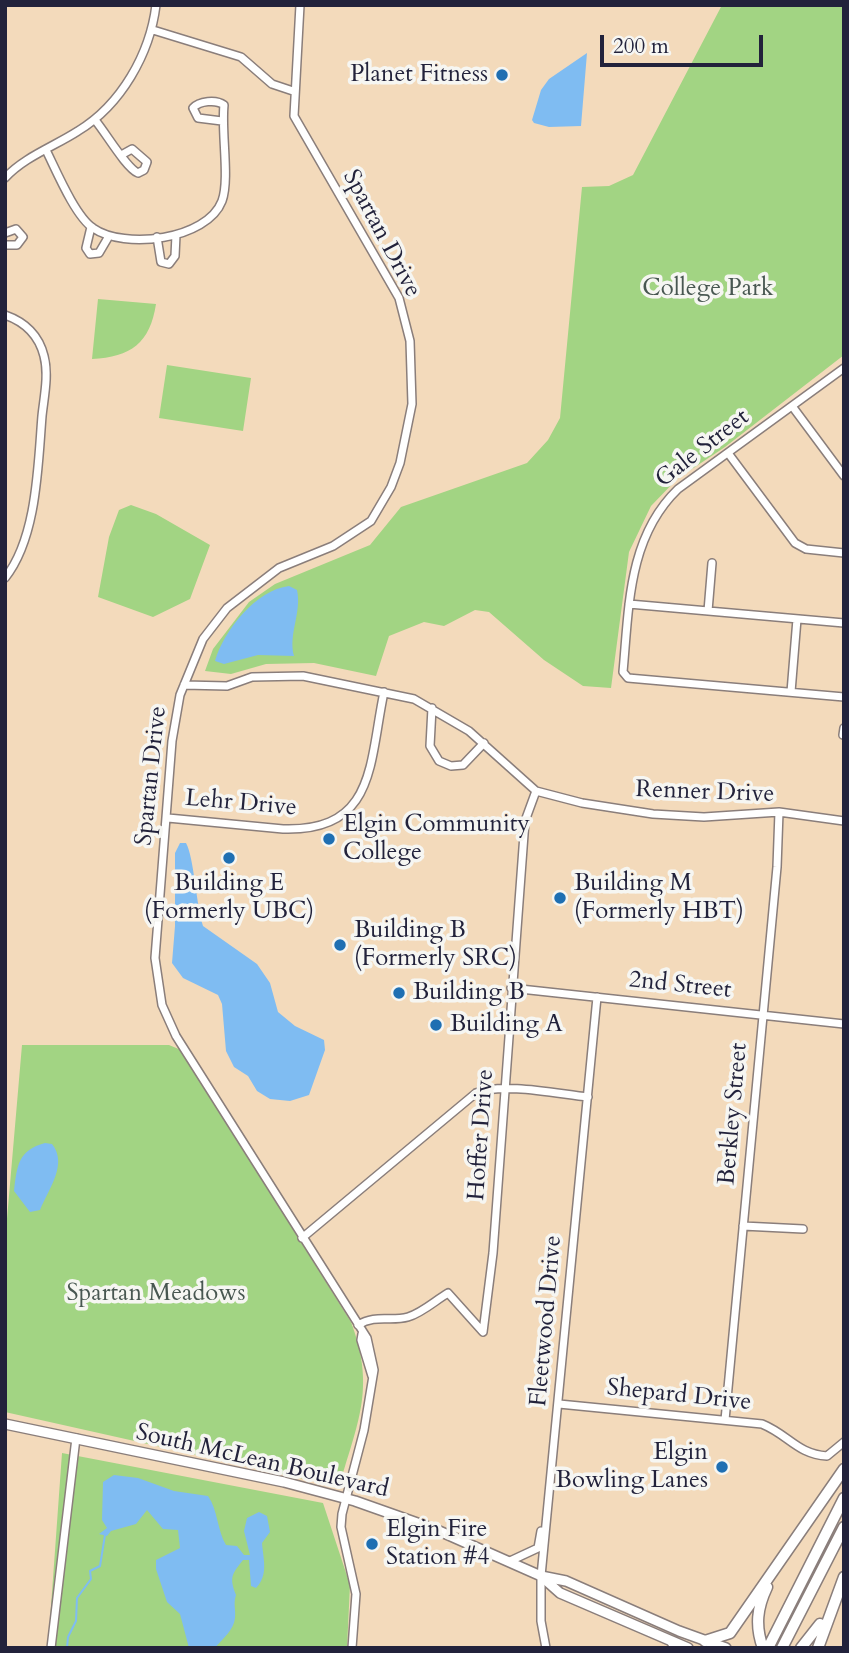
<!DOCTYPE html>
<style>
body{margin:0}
#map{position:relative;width:849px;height:1653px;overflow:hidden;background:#f3dabb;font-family:Cardo,serif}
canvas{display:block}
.frame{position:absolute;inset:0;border:7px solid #22223b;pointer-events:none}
.scale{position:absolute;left:600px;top:35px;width:163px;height:32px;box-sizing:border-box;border:4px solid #22223b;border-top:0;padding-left:9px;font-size:21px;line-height:24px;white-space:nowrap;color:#22223b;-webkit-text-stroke:5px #f6f6f2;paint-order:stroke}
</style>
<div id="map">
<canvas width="849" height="1653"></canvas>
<div class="frame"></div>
<div class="scale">200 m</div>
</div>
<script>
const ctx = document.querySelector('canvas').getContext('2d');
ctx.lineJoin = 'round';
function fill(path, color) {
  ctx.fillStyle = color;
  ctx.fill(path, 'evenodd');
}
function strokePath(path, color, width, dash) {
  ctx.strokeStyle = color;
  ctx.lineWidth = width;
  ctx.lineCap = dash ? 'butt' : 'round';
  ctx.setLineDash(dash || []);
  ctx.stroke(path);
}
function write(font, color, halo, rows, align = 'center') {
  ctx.font = font + ' Cardo,serif';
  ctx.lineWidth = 7;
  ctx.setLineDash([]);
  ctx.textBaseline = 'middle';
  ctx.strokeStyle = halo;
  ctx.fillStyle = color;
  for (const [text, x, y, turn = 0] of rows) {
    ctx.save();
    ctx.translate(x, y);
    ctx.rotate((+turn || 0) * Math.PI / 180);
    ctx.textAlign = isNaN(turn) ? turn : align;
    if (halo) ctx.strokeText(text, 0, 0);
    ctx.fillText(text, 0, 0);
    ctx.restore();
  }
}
const green = new Path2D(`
 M722 5H844V355L725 447 677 479 651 506 629 552 611 688 583 686 544 660 489 612 475 610 444 626 424 622 389 636 376 676 314 663 266 664 231 674 205 671 213 649 249 602 275 584 370 545 401 507 527 463 548 440 560 418 582 187 609 186 633 175Z
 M98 299 156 304C150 343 131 357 92 359Z
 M167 365 251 378 243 431 159 418Z
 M131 505 156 514 210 545 190 599 153 617 98 597 109 537 119 510Z
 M22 1045H169L181 1050 351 1322C375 1386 359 1419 341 1480L331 1485 5 1412V1242Z
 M62 1453 323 1503 350 1585 347 1648H48Z`);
const water = new Path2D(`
 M587 53 581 126 549 127 534 123 532 120 541 90 549 79Z
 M289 586 297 590C302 613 288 634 294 656L258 655 224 664 215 661C224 630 256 590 289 586Z
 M180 843H186C194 857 196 904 203 926L257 964 270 983 278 1012 295 1026 324 1040 325 1050 309 1095 290 1101 270 1099 257 1091 248 1076 234 1067 226 1051 222 1004 218 995 183 978 172 963 175 926V853Z
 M45 1143 52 1144C68 1164 49 1188 40 1210L30 1212 14 1191C17 1166 18 1150 45 1143Z
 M114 1475 138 1478 174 1491 208 1496C218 1510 217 1530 226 1545L237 1546 244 1555H250L244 1531 247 1518 259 1512 267 1516 270 1532 262 1543C263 1558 269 1575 256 1588L251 1586 249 1560H243C232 1574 229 1577 236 1595 233 1604 236 1609 235 1618 234 1630 222 1639 215 1648H189L180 1614 167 1602 156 1569V1560L180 1548 178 1530 163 1529 147 1510 136 1524 111 1531 107 1536 99 1534 107 1528 102 1520 103 1482Z`);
const stream = new Path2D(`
 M67 1648 68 1637 76 1621 77 1598 91 1579 90 1571 100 1566 105 1535`);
const minor = new Path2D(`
 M300 5 294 116 399 298 410 341 412 404 400 463 391 487 371 521 333 546 279 568 227 608 203 639 180 695 172 741 155 958 162 1005 176 1036 367 1338 374 1370 364 1430 342 1514 341 1527 356 1594 352 1648
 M153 30 241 57 272 84 293 91
 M95 120C106 133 126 168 138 173L144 170 147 162 132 149 123 154
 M46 150C56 170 75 216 93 228 124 250 207 240 222 201 230 179 221 132 224 105 216 99 199 101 193 108L198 118 222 121
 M5 178C24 157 55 146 78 131 121 105 150 54 156 5
 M91 227 86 248 90 254 99 253 109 236
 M5 233 16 229 23 237 17 245H5
 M157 237 161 262 169 264 175 256 176 235
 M5 315C25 322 39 336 44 356 49 375 44 397 42 416 38 465 37 538 5 578
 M844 368 678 489C628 537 629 607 623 672L628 678 844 697
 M792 406 844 476
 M728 453 795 543 806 549 844 553
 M629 604 844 623
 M708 611 712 563
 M184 685 227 686 252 677 303 676 414 699 469 731 536 791 582 803 653 814 704 817 779 812 844 821
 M791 692 797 619
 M432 708 430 746 439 761 451 766 463 765 484 743
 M843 735 844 728
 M168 818 283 829C376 832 369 763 384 692
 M511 988 844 1024
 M743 1226 803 1229
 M302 1238 476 1093C503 1082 558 1094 588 1097
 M358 1325C376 1314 390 1322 408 1317 422 1313 436 1300 448 1293L483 1332 493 1253 525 821 536 791
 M362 1334 361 1340 372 1376
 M559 1404 762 1424C789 1435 797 1454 827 1456L844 1442
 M725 1420 777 867 779 812
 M510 1561 538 1548 541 1531
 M51 1648 76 1438
 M546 1648 541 1621V1576L597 997`);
const major = new Path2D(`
 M5 1424 284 1482 355 1501 437 1530 541 1576 566 1581 679 1631 726 1648
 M542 1577 560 1593 688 1648`);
const highway = new Path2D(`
 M705 1641 730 1633 844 1469
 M673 1643 678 1648
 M763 1648C755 1626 757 1608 767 1587
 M768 1648 844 1498
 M782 1648 844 1527
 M801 1648 820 1624
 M818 1648 844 1577`);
const markers = [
 [502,75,7,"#1f6fb2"],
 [329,839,7,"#1f6fb2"],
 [229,858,7,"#1f6fb2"],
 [560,898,7,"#1f6fb2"],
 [340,945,7,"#1f6fb2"],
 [399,993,7,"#1f6fb2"],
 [436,1025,7,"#1f6fb2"],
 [722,1467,7,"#1f6fb2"],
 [372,1544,7,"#1f6fb2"]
];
const poiNames = [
 ["Planet Fitness",488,75,"right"],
 ["Elgin Community",343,825],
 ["College",343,853],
 ["Building E",229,884,"center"],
 ["(Formerly UBC)",229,912,"center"],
 ["Building M",574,884],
 ["(Formerly HBT)",574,912],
 ["Building B",354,931],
 ["(Formerly SRC)",354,959],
 ["Building B",413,993],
 ["Building A",450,1025],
 ["Elgin",708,1453,"right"],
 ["Bowling Lanes",708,1481,"right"],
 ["Elgin Fire",386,1530],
 ["Station #4",386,1558]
];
const streetNames = [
 ["Spartan Drive",381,234,62],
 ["Gale Street",703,449,-38],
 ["Spartan Drive",152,776,-84],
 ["Renner Drive",705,793,2],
 ["Lehr Drive",241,804,5],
 ["2nd Street",680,986,6],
 ["Berkley Street",734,1114,-85],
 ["Hoffer Drive",482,1135,-86],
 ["Fleetwood Drive",547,1321,-85],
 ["Shepard Drive",679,1396,6],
 ["South McLean Boulevard",262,1462,13]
];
const parkNames = [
 ["College Park",708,289],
 ["Spartan Meadows",156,1294]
];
fill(green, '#a2d483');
fill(water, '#7fbcf2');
strokePath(stream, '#7fbcf2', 2);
strokePath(minor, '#8a7e7b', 10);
strokePath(major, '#8a7e7b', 12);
strokePath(highway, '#8a7e7b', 13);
strokePath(minor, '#fff', 7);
strokePath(major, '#fff', 9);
strokePath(highway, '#fff', 10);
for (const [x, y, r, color] of markers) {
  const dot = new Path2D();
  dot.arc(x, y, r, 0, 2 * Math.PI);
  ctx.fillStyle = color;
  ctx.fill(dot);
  strokePath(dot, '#f6f6f2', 2.5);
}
write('24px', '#22223b', '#f6f6f2', poiNames, 'left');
write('24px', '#22223b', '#f6f6f2', streetNames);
write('24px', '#485751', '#f6f6f2', parkNames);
</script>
